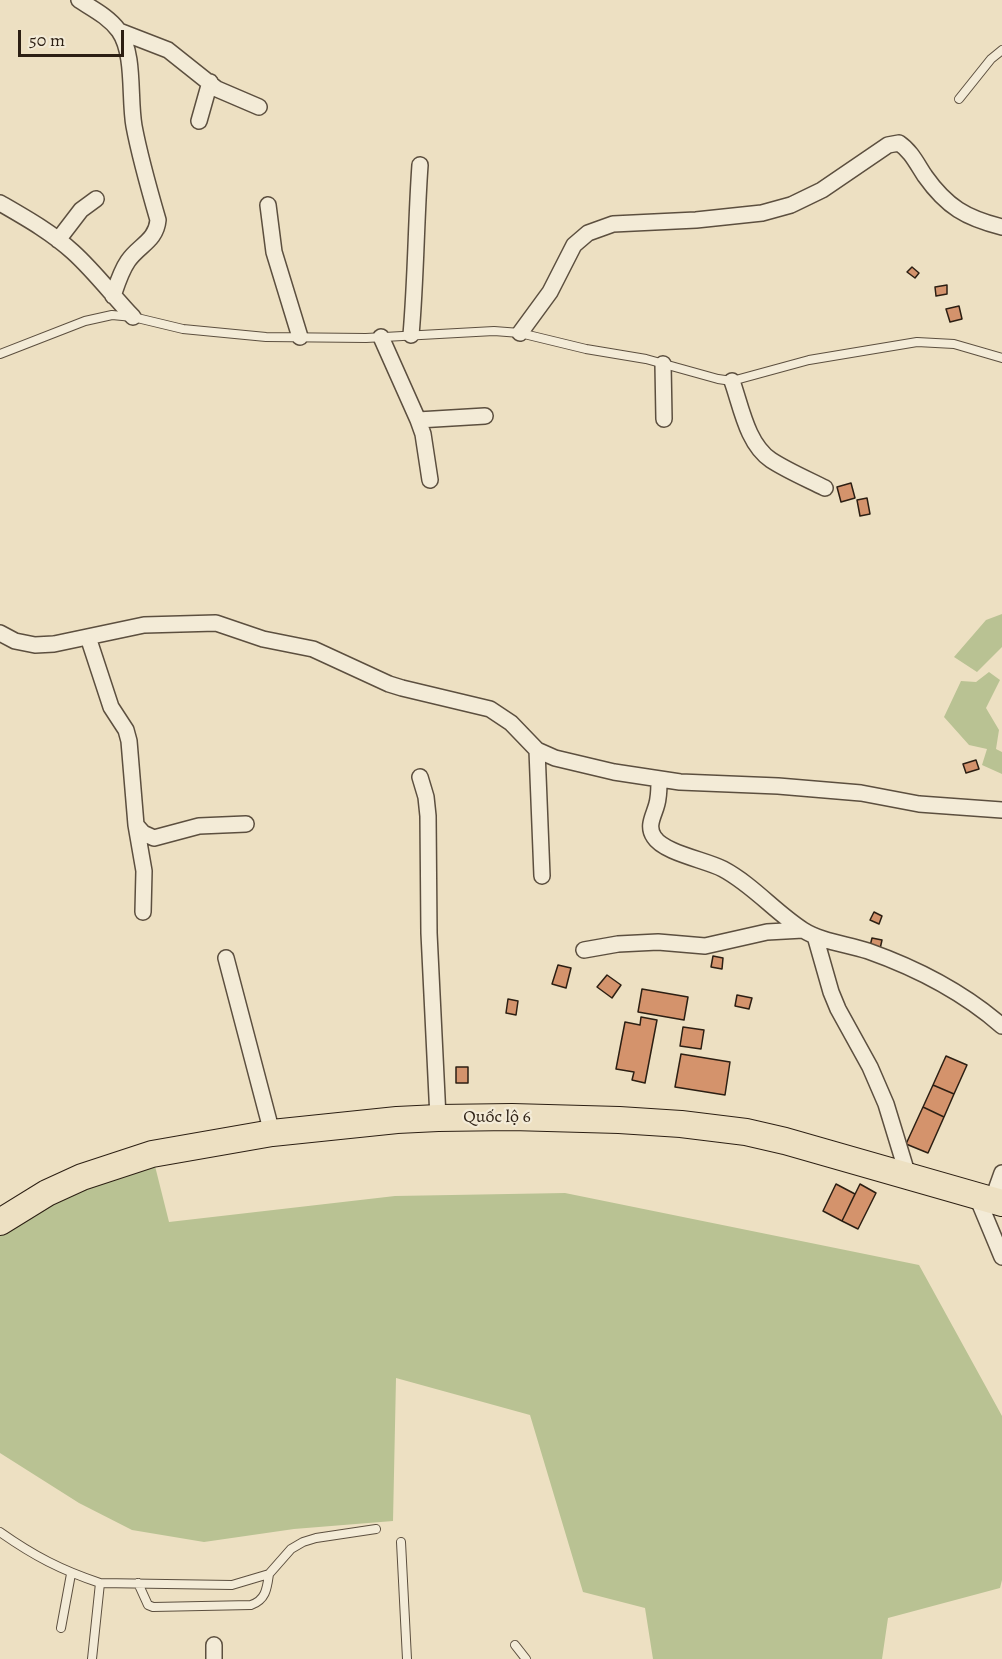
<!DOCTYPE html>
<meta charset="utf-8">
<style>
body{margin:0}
#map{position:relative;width:1002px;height:1659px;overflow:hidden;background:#ede0c2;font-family:Alegreya,serif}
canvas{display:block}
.scale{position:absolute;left:18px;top:30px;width:106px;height:27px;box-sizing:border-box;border:3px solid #2c1f13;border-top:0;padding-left:8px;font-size:18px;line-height:21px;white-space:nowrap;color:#2c1f13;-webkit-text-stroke:4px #f3ebd7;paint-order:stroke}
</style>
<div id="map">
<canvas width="1002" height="1659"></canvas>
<div class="scale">50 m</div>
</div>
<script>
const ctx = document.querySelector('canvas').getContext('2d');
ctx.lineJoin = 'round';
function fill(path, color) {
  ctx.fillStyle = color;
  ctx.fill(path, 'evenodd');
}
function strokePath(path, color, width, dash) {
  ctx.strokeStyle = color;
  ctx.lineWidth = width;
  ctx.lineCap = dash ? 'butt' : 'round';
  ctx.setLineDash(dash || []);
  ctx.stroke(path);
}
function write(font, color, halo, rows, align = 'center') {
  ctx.font = font + ' Alegreya,serif';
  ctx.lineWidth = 4.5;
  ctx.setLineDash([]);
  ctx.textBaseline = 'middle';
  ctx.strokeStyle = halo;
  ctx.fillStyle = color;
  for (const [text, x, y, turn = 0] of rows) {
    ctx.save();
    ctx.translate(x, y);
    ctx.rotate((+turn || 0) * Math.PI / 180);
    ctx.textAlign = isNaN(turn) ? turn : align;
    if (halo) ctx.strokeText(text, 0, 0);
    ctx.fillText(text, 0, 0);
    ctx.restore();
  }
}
const green = new Path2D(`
 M1002 614V647L977 672 954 657 986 620Z
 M989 672 1000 680 986 708 999 730 996 749 1002 752V774L982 765 987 749 969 745 944 717 961 681 976 682Z
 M152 1154 169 1222 395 1196 565 1193 919 1265 1002 1416V1580L1000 1588 888 1618 882 1659H653L645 1608 583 1592 530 1415 396 1378 393 1521 294 1529 204 1542 132 1530 79 1503 0 1453V1219Z`);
const building = new Path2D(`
 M912 267 919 273 915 278 907 272Z
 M947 285V294L936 296 935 287Z
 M959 306 962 319 950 322 946 309Z
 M851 483 855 498 841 502 837 487Z
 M867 498 870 514 860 516 857 500Z
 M976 760 979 769 966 773 963 764Z
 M874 912 882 916 879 924 870 920Z
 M872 938 882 940 880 949 870 946Z
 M713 956 723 958 722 969 711 967Z
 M558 965 571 968 566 988 552 984Z
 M607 975 621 985 612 998 597 987Z
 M642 989 688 997 684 1020 638 1012Z
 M737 995 752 998 749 1009 735 1006Z
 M508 999 518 1001 516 1015 506 1013Z
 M641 1017 657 1020 645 1083 632 1080 634 1072 616 1069 625 1022 640 1025Z
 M683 1027 704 1030 701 1049 680 1046Z
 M681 1054 730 1062 725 1095 675 1087Z
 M946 1056 967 1065 954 1094 933 1085Z
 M456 1067H468V1083H456Z
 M933 1085 954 1094 944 1117 923 1107Z
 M923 1107 944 1117 928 1153 906 1144Z
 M836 1184 855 1194 842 1221 823 1211Z
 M860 1184 876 1193 858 1229 842 1221Z`);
const service = new Path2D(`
 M959 99 991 59 1002 50
 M0 354 85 321 112 315 133 317 183 329 266 337 366 338 494 331 520 333 586 349 646 359 718 379 732 381 809 360 917 342 954 344 1002 358
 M0 1532C34 1556 61 1570 100 1583L92 1659
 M401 1542 407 1659
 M100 1583 232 1585 269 1574 291 1549 303 1542 316 1538 376 1529
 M138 1583 148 1605 153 1607 251 1605C266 1600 267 1588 269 1574
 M61 1628 71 1574
 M515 1645 526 1659`);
const minor = new Path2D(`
 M79 0C93 9 109 17 119 31 135 54 129 98 134 126 140 158 149 189 158 220 156 241 139 245 128 261 121 271 117 284 113 296
 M119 31 168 50 217 89 259 107
 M199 121 210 82
 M0 203C26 218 51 232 73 252 95 272 113 296 133 317
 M268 205 274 252 300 337
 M58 240 81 210 96 199
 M520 333 550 292 574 245 588 233 613 224 696 220 762 213 791 205 822 190 888 145 899 143C911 151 917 164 925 176 947 207 966 218 1002 227
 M411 335C416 278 416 221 420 165
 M381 337 418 420 423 434 430 480
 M663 364 664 419
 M732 381C741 406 747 444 771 460 788 471 807 479 825 488
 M418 420 485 416
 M0 633 15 641 35 645 54 644 144 625 216 623 263 639 313 649 389 684 402 688 490 709 511 723 537 750 555 758 614 772 680 782 778 786 861 793 919 804 1002 810
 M88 637 111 707 126 730 129 741 136 825 144 871 143 912
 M537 750 542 876
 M420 777 426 797 428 816 429 933 438 1118
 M659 780C659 786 659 792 658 798 657 812 645 824 654 837 664 853 706 860 723 869 753 885 775 912 803 930 822 942 847 944 868 951 916 968 963 992 1002 1026
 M136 825 143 833 154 838 199 826 246 824
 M815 936 831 992 838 1009 870 1067 886 1104 908 1176
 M584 950 618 944 658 942 705 946 767 932 803 930
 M226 958 272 1133
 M977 1197 1002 1257
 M992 1201 1002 1173
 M214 1659V1645`);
const trunk = new Path2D(`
 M0 1222 47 1193 82 1177 152 1154 272 1133 397 1120 438 1118 512 1117 619 1120 681 1124 746 1132 785 1141 1002 1203`);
const streetNames = [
 ["Quốc lộ 6",497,1118]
];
fill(green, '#b9c293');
fill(building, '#d4936c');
strokePath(building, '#2c1f13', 1.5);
strokePath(service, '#5c4f3f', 10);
strokePath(minor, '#5c4f3f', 18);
strokePath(trunk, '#2c1f13', 28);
strokePath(service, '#f3ebd7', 8);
strokePath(minor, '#f3ebd7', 15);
strokePath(trunk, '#ede0c2', 26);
write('18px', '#2c1f13', '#f3ebd7', streetNames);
</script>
